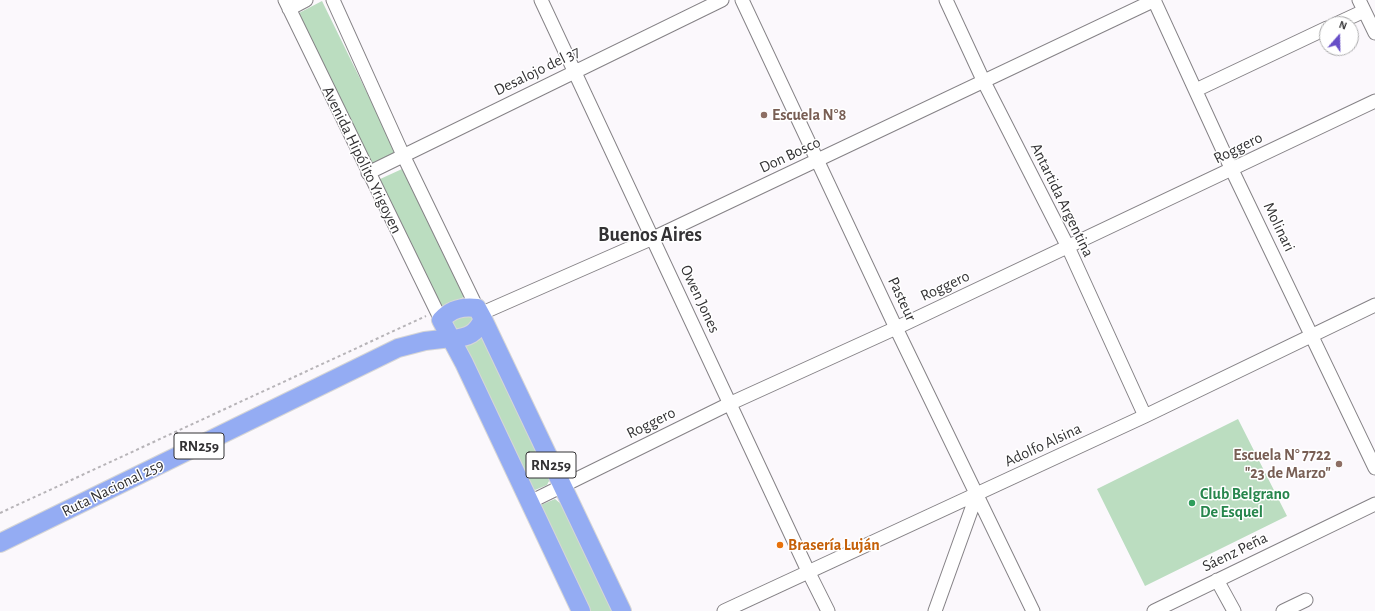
<!DOCTYPE html>
<meta charset="utf-8">
<style>
body{margin:0}
#map{position:relative;width:1375px;height:611px;overflow:hidden;background:#fbf8fc;font-family:"Alegreya Sans",sans-serif}
canvas{display:block}
.north{position:absolute;left:1319px;top:16px;width:40px;height:40px;box-sizing:border-box;background:#fff;border:1px solid #adadae;border-radius:50%;rotate:20deg;font-size:11px;font-weight:700;line-height:16px;text-align:center;color:#333234}
.north::after{content:'';display:block;margin:auto;width:14px;height:18px;background:#674ec7;clip-path:polygon(50% 0,100% 100%,50% 72%,0 100%)}
</style>
<div id="map">
<canvas width="1375" height="611"></canvas>
<div class="north">N</div>
</div>
<script>
const ctx = document.querySelector('canvas').getContext('2d');
ctx.lineJoin = 'round';
function fill(path, color) {
  ctx.fillStyle = color;
  ctx.fill(path, 'evenodd');
}
function strokePath(path, color, width, dash) {
  ctx.strokeStyle = color;
  ctx.lineWidth = width;
  ctx.lineCap = dash ? 'butt' : 'round';
  ctx.setLineDash(dash || []);
  ctx.stroke(path);
}
function write(font, color, halo, rows, align = 'center') {
  ctx.font = font + ' "Alegreya Sans",sans-serif';
  ctx.lineWidth = 3;
  ctx.setLineDash([]);
  ctx.textBaseline = 'middle';
  ctx.strokeStyle = halo;
  ctx.fillStyle = color;
  for (const [text, x, y, turn = 0] of rows) {
    ctx.save();
    ctx.translate(x, y);
    ctx.rotate((+turn || 0) * Math.PI / 180);
    ctx.textAlign = isNaN(turn) ? turn : align;
    if (halo) ctx.strokeText(text, 0, 0);
    ctx.fillText(text, 0, 0);
    ctx.restore();
  }
}
const green = new Path2D(`
 M322 1 396 152 372 164 299 13Z
 M402 169 464 297 440 308 378 180Z
 M468 315 473 317 472 325 455 331 450 325 454 320Z
 M479 336 484 339 550 479 547 485 535 490 528 487 463 343Z
 M1238 419 1287 516 1145 586 1097 489Z
 M555 499 561 504 613 611H586L539 513 541 505Z`);
const path = new Path2D(`
 M0 513 426 316`);
const minor = new Path2D(`
 M285 0 441 320
 M333 0 403 155 477 308
 M541 0 808 571 828 611
 M742 0 896 328 1033 611
 M946 0 984 82 1068 247 1145 416
 M1154 0 1232 170 1375 468
 M1359 0 1375 33
 M289 9 306 0
 M1336 24 1364 11
 M1196 90 1327 28
 M368 173 722 0
 M480 314 653 238 1155 0
 M530 502 729 404 896 328 1375 101
 M1217 580 1234 611
 M724 611 1145 416 1375 305
 M935 611 977 494
 M1154 611 1375 504
 M1283 611 1306 600`);
const highway = new Path2D(`
 M452 339C469 337 476 334 483 319
 M0 543 398 348 425 341 451 338
 M581 611 464 363 441 320C451 309 462 306 477 308L483 319 622 611`);
const markers = [
 [764,115,4,"#8d6e63"],
 [1339,464,4,"#8d6e63"],
 [1192,503,4,"#2e9e5b"],
 [780,545,4,"#e8710a"]
];
const shields = [
 [199,446,50],
 [551,465,50]
];
const shieldNames = [
 ["RN259",199,446],
 ["RN259",551,465]
];
const streetNames = [
 ["Desalojo del 37",537,71,-26],
 ["Roggero",1238,148,-26],
 ["Don Bosco",790,155,-25],
 ["Avenida Hipólito Yrigoyen",362,160,64],
 ["Antartida Argentina",1062,200,64],
 ["Molinari",1279,227,64],
 ["Roggero",945,286,-25],
 ["Owen Jones",700,299,65],
 ["Pasteur",902,299,65],
 ["Roggero",651,423,-26],
 ["Adolfo Alsina",1043,445,-25],
 ["Ruta Nacional 259",113,488,-26],
 ["Sáenz Peña",1235,552,-26]
];
const educationNames = [
 ["Escuela N°8",772,115],
 ["Escuela N° 7722",1331,455,"right"],
 ["\"23 de Marzo\"",1331,473,"right"]
];
const leisureNames = [
 ["Club Belgrano",1200,494],
 ["De Esquel",1200,512]
];
const foodNames = [
 ["Brasería Luján",788,545]
];
const districtNames = [
 ["Buenos Aires",650,235]
];
fill(green, '#bbddc0');
strokePath(minor, '#858286', 15);
strokePath(highway, '#d6d6d6', 20);
strokePath(path, '#b7b4b8', 2, [3, 3]);
strokePath(minor, '#fff', 13);
strokePath(highway, '#94acf3', 18);
for (const [x, y, r, color] of markers) {
  const dot = new Path2D();
  dot.arc(x, y, r, 0, 2 * Math.PI);
  ctx.fillStyle = color;
  ctx.fill(dot);
  strokePath(dot, '#fff', 1.5);
}
for (const [x, y, w] of shields) {
  const box = new Path2D();
  box.roundRect(x - w / 2, y - 13, w, 26, 3);
  ctx.fillStyle = '#fff';
  ctx.fill(box);
  strokePath(box, '#333234', 1);
}
write('bold 15px', '#333234', null, shieldNames);
write('16px', '#333234', '#fff', streetNames);
write('bold 16px', '#785e54', '#fff', educationNames, 'left');
write('bold 16px', '#27864d', '#fff', leisureNames, 'left');
write('bold 16px', '#c56008', '#fff', foodNames, 'left');
write('bold 20px', '#333234', '#fff', districtNames);
</script>
